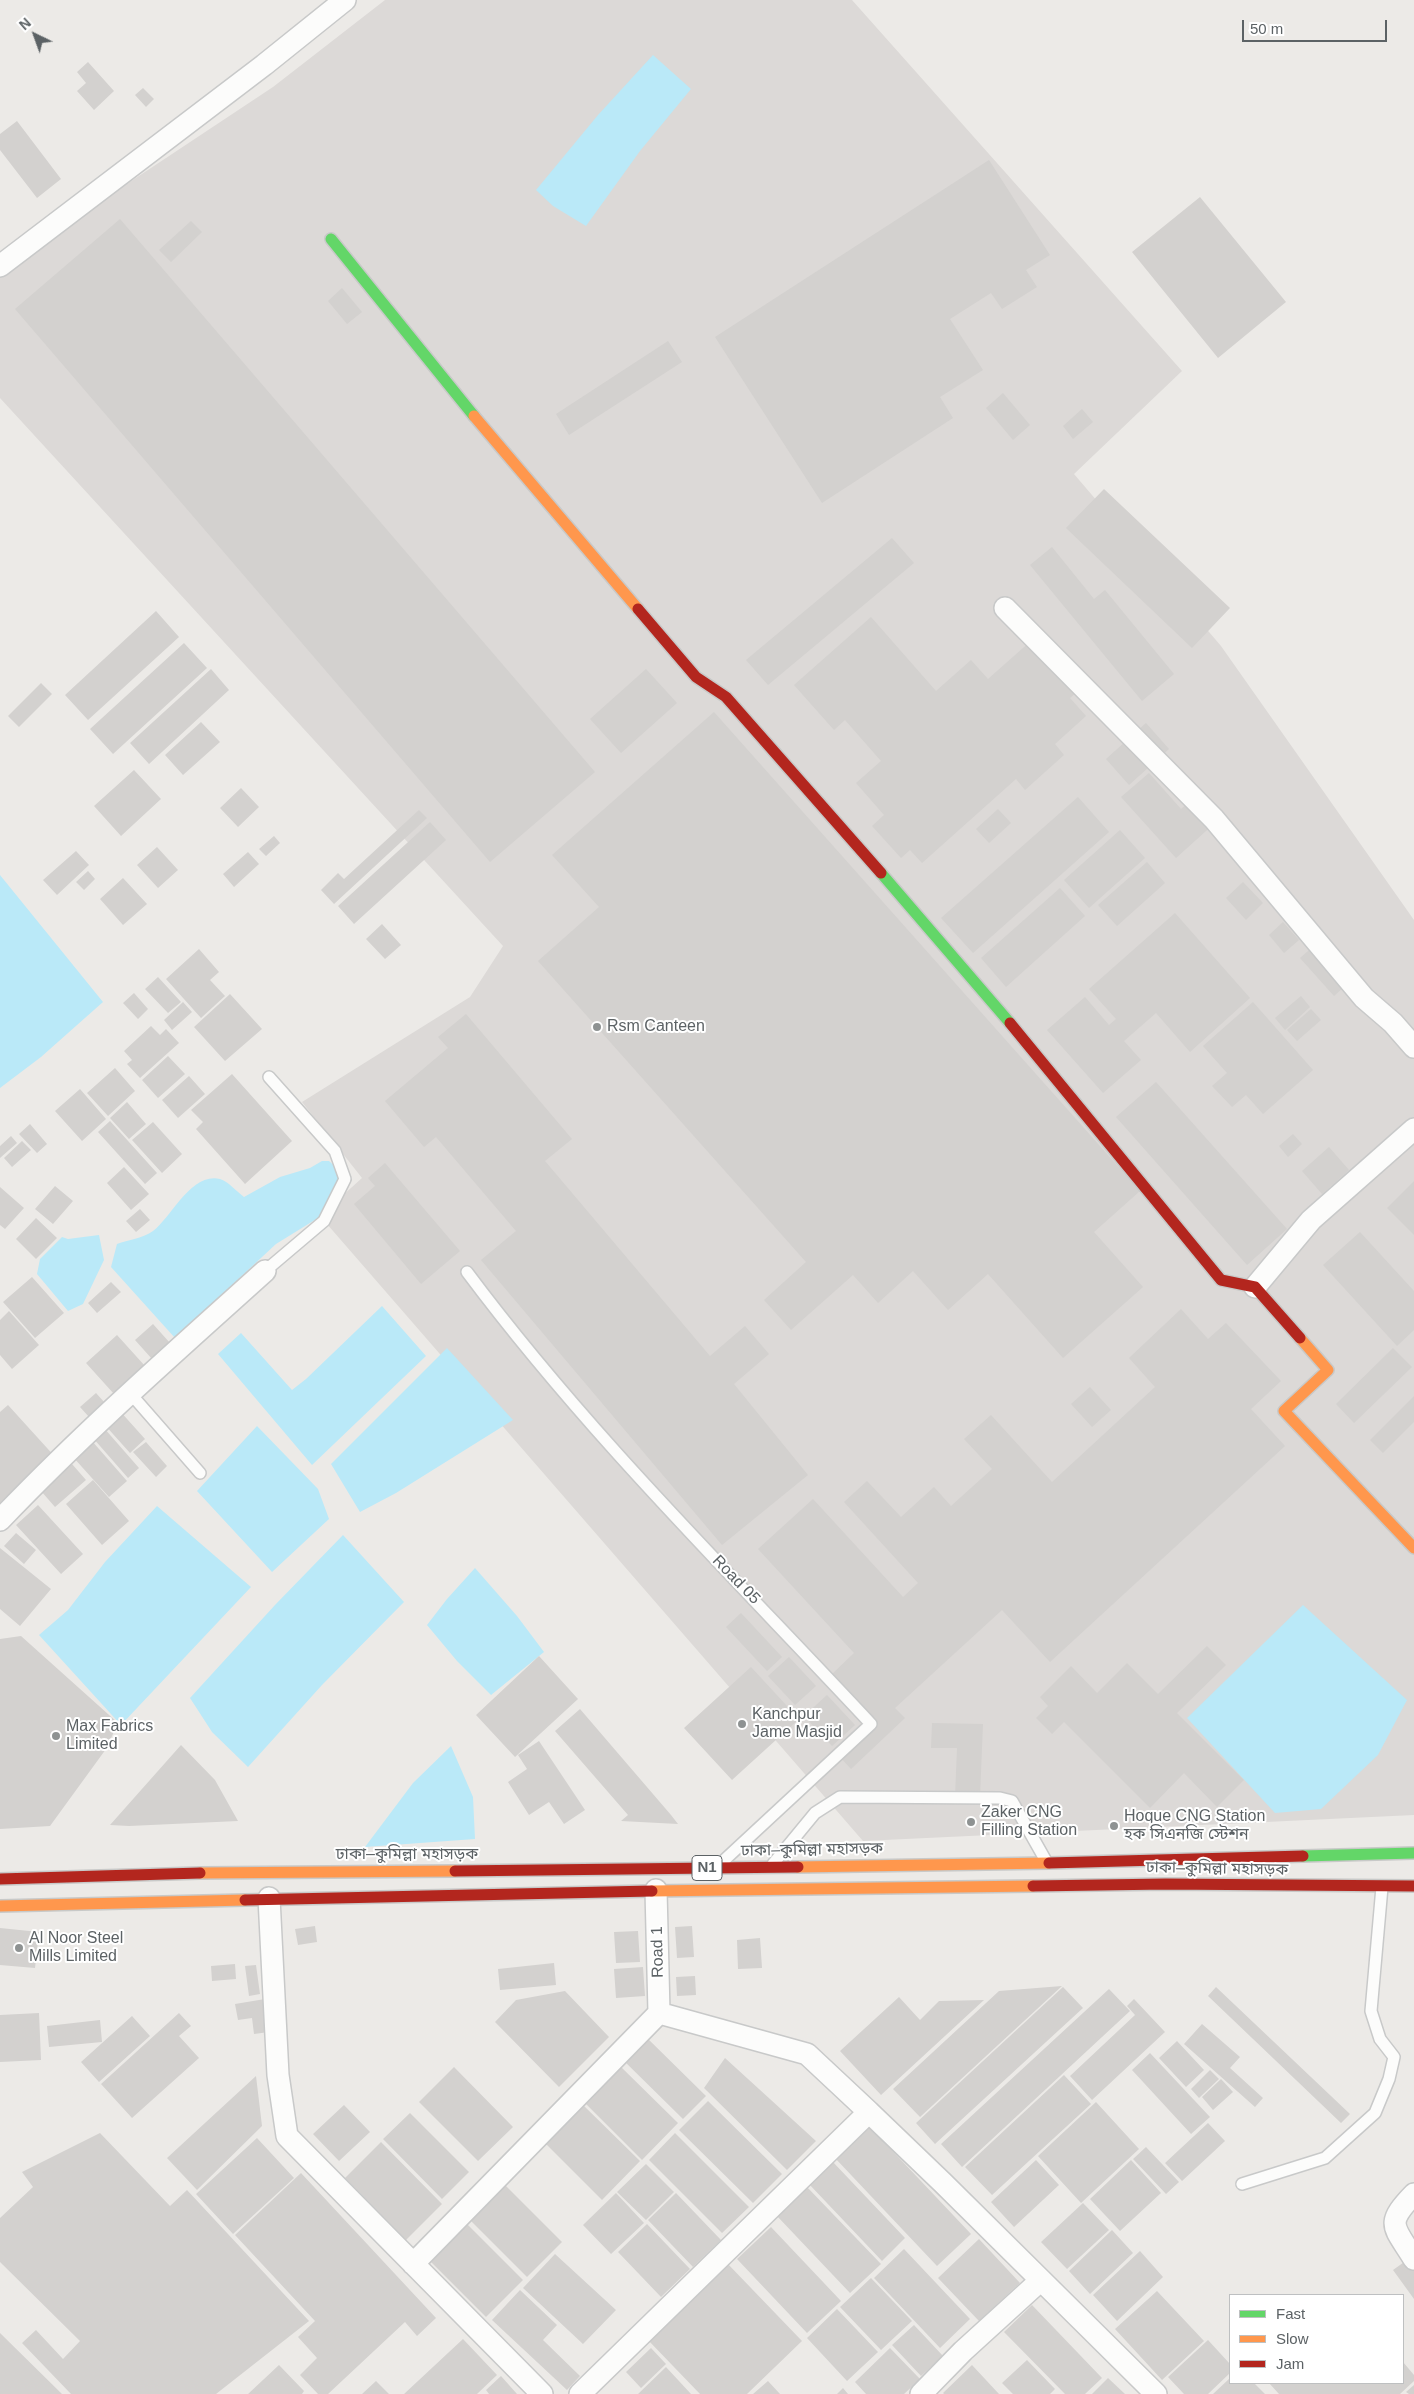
<!DOCTYPE html>
<meta charset="utf-8">
<style>
body{margin:0}
#map{position:relative;width:1414px;height:2394px;overflow:hidden;background:#eceae7;font-family:Arial,sans-serif}
canvas{display:block}
.legend{position:absolute;left:1229px;top:2294px;width:175px;height:90px;box-sizing:border-box;background:#fff;border:1px solid #bec0c1;margin:0;padding:6px 9px;list-style:none;font-size:15px;color:#5c6265}
.legend li{display:flex;align-items:center;gap:10px;height:25px}
.legend b{width:25px;border:1px solid #bec0c1}
.north{position:absolute;left:10px;top:10px;width:50px;height:50px;-webkit-text-stroke:4px #fff;paint-order:stroke;rotate:318deg;font-size:14px;font-weight:700;line-height:20px;text-align:center;color:#5c6265}
.north::after{content:'';display:block;margin:auto;width:18px;height:22px;background:#5c6265;clip-path:polygon(50% 0,100% 100%,50% 72%,0 100%)}
.scale{position:absolute;left:1242px;top:20px;width:145px;height:22px;box-sizing:border-box;border:2px solid #5c6265;border-top:0;padding-left:6px;font-size:15px;line-height:18px;white-space:nowrap;color:#5c6265;-webkit-text-stroke:4px #fff;paint-order:stroke}
</style>
<div id="map">
<canvas width="1414" height="2394"></canvas>
<ul class="legend">
<li><b style="height:6px;background:#63d668"></b>Fast</li>
<li><b style="height:6px;background:#ff974d"></b>Slow</li>
<li><b style="height:6px;background:#b3261e"></b>Jam</li>
</ul>
<div class="north">N</div>
<div class="scale">50 m</div>
</div>
<script>
const ctx = document.querySelector('canvas').getContext('2d');
ctx.lineJoin = 'round';
function fill(path, color) {
  ctx.fillStyle = color;
  ctx.fill(path, 'evenodd');
}
function strokePath(path, color, width, dash) {
  ctx.strokeStyle = color;
  ctx.lineWidth = width;
  ctx.lineCap = dash ? 'butt' : 'round';
  ctx.setLineDash(dash || []);
  ctx.stroke(path);
}
function write(font, color, halo, rows, align = 'center') {
  ctx.font = font + ' Arial,"Noto Sans Bengali",sans-serif';
  ctx.lineWidth = 4;
  ctx.setLineDash([]);
  ctx.textBaseline = 'middle';
  ctx.strokeStyle = halo;
  ctx.fillStyle = color;
  for (const [text, x, y, turn = 0] of rows) {
    ctx.save();
    ctx.translate(x, y);
    ctx.rotate((+turn || 0) * Math.PI / 180);
    ctx.textAlign = isNaN(turn) ? turn : align;
    if (halo) ctx.strokeText(text, 0, 0);
    ctx.fillText(text, 0, 0);
    ctx.restore();
  }
}
const industrial = new Path2D(`
 M385 0H852L1182 371 1074 474 1221 646 1414 920V1815L863 1841 320 1216 362 1178 302 1102 470 997 503 946 0 398V255L59 229 273 87Z`);
const water = new Path2D(`
 M653 55 691 89 640 151 586 226 553 206 536 190 598 115Z
 M0 875 103 1002 41 1057 0 1088Z
 M322 1161H329L338 1169 340 1191 318 1218 276 1244 175 1338 111 1267 117 1244C128 1240 143 1238 153 1231 171 1218 191 1172 220 1179 228 1181 237 1192 244 1197L280 1177 310 1168Z
 M99 1235 104 1260 83 1304 68 1311 37 1274 40 1259 62 1237 68 1239Z
 M382 1306 426 1356 312 1465 218 1354 241 1333 292 1390 306 1379Z
 M447 1348 513 1420 396 1493 360 1512 331 1464Z
 M257 1426 318 1489 329 1519 272 1572 197 1491Z
 M157 1506 251 1587 121 1725 39 1635 68 1610 105 1562Z
 M343 1535 404 1602 322 1685 248 1767 212 1732 190 1698 275 1605Z
 M475 1568 517 1616 544 1652 491 1695 457 1661 427 1625 447 1599Z
 M1303 1605 1407 1700 1378 1755 1321 1809 1275 1813 1187 1718Z
 M451 1746 473 1797 475 1839 365 1847 413 1783Z`);
const building = new Path2D(`
 M88 62 114 91 94 110 77 91 86 83 77 72Z
 M143 88 154 99 146 107 135 95Z
 M17 121 61 179 37 198 0 150V134Z
 M989 160 1050 255 1026 270 1037 287 1002 309 991 293 950 319 983 370 940 397 953 418 822 503 715 337Z
 M1200 197 1286 302 1218 358 1132 252Z
 M120 219 595 772 490 862 15 309Z
 M191 221 202 232 171 262 159 250Z
 M342 288 362 312 347 324 328 301Z
 M668 341 682 362 569 435 556 414Z
 M1003 393 1030 425 1013 440 986 408Z
 M1082 409 1093 422 1073 439 1063 426Z
 M1104 489 1230 608 1192 648 1066 528Z
 M892 538 914 563 768 685 746 660Z
 M1052 547 1094 599 1105 590 1174 674 1142 701 1030 565Z
 M156 611 179 637 88 720 65 695Z
 M871 617 936 691 971 660 988 679 1032 640 1078 691 1070 698 1086 716 1055 744 1064 755 1025 790 1016 779 922 863 910 850 901 858 872 826 884 815 856 783 881 761 845 720 834 730 794 685Z
 M184 643 207 668 113 754 90 729Z
 M211 669 229 690 149 764 130 743Z
 M646 669 677 703 621 753 590 719Z
 M41 683 52 694 19 727 8 716Z
 M714 712 1140 1191 1094 1232 1143 1287 1063 1358 988 1274 948 1310 913 1271 878 1303 853 1275 791 1330 764 1300 806 1262 538 961 599 907 552 855Z
 M201 722 220 742 183 775 165 755Z
 M1146 723 1169 749 1129 785 1106 759Z
 M134 770 161 799 121 836 94 806Z
 M1149 773 1181 809 1194 798 1216 822 1176 858 1121 797Z
 M241 788 259 807 238 827 220 808Z
 M1078 797 1109 832 973 953 941 918Z
 M998 809 1011 823 989 843 976 829Z
 M419 810 427 818 334 904 321 890 338 873 344 879Z
 M430 822 446 840 354 924 338 906Z
 M1120 830 1145 858 1089 908 1064 880Z
 M274 836 280 843 266 856 259 849Z
 M157 847 178 870 158 888 137 865Z
 M76 851 89 865 57 895 43 880Z
 M248 852 259 864 234 887 223 874Z
 M1147 862 1165 883 1117 926 1098 905Z
 M88 871 95 879 84 890 76 882Z
 M123 878 147 904 123 925 100 899Z
 M1243 882 1263 903 1246 920 1226 898Z
 M1060 888 1085 916 1006 987 981 958Z
 M1175 913 1250 998 1190 1052 1156 1013 1124 1041 1141 1060 1103 1093 1047 1030 1085 997 1109 1025 1116 1019 1089 989Z
 M1283 922 1299 940 1284 953 1269 935Z
 M382 924 401 945 385 959 366 939Z
 M1323 938 1356 976 1334 996 1300 958Z
 M199 949 219 972 210 980 225 996 201 1018 166 979Z
 M158 977 181 1002 168 1013 145 989Z
 M134 993 148 1009 138 1019 123 1003Z
 M230 994 262 1029 225 1061 194 1027Z
 M1301 996 1310 1007 1285 1030 1275 1018Z
 M183 1002 192 1012 172 1030 164 1020Z
 M1253 1002 1313 1070 1263 1114 1246 1095 1232 1107 1212 1086 1227 1073 1203 1046Z
 M1311 1009 1321 1020 1297 1041 1287 1030Z
 M466 1014 572 1139 545 1161 710 1356 745 1326 769 1354 734 1384 808 1475 722 1545 481 1260 516 1231 436 1137 424 1147 385 1101 448 1048 438 1037Z
 M151 1026 160 1035 166 1029 179 1043 140 1078 127 1064 132 1060 124 1051Z
 M168 1056 185 1074 158 1098 142 1080Z
 M115 1068 135 1091 108 1116 87 1093Z
 M232 1074 292 1141 245 1184 196 1129 203 1122 191 1110Z
 M189 1076 205 1094 178 1118 162 1100Z
 M1156 1082 1287 1229 1247 1265 1116 1117Z
 M80 1089 106 1119 82 1141 55 1111Z
 M127 1102 146 1124 129 1139 110 1118Z
 M110 1121 157 1173 145 1184 98 1132Z
 M153 1122 182 1154 162 1173 132 1140Z
 M30 1124 47 1144 37 1153 19 1134Z
 M1293 1134 1302 1144 1288 1157 1279 1146Z
 M11 1136 17 1143 0 1158V1146Z
 M22 1141 31 1150 12 1167 4 1158Z
 M1329 1147 1349 1170 1322 1194 1302 1171Z
 M385 1163 460 1251 421 1284 354 1204 375 1186 368 1178Z
 M124 1167 149 1194 131 1210 107 1183Z
 M1414 1181V1235L1387 1208Z
 M55 1186 73 1201 53 1224 35 1209Z
 M0 1187 24 1208 5 1229 0 1225Z
 M140 1209 150 1220 136 1232 126 1221Z
 M36 1218 57 1238 36 1259 16 1239Z
 M1360 1232 1414 1291V1330L1397 1346 1323 1265Z
 M32 1277 64 1313 35 1338 3 1302Z
 M111 1282 121 1292 97 1313 88 1303Z
 M1181 1309 1208 1339 1226 1323 1281 1381 1251 1409 1285 1446 1050 1662 1002 1610 895 1708 905 1718 851 1769 840 1757 875 1725 830 1676 854 1653 758 1549 813 1499 903 1597 918 1583 844 1502 867 1481 901 1517 934 1487 951 1506 992 1469 964 1439 991 1415 1052 1482 1155 1387 1129 1358Z
 M9 1311 39 1345 12 1369 0 1355V1320Z
 M153 1324 170 1343 152 1359 135 1340Z
 M117 1335 145 1366 114 1394 86 1363Z
 M1393 1348 1412 1367 1354 1423 1336 1404Z
 M1090 1387 1111 1410 1092 1427 1071 1404Z
 M96 1393 105 1403 89 1417 80 1407Z
 M1414 1396V1422L1383 1453 1370 1440Z
 M8 1405 57 1459 0 1509V1412Z
 M119 1410 145 1439 130 1453 104 1424Z
 M104 1428 139 1468 128 1478 93 1438Z
 M92 1441 127 1481 109 1497 73 1457Z
 M146 1442 167 1466 156 1477 133 1452Z
 M72 1464 86 1480 55 1507 41 1491Z
 M93 1480 129 1521 102 1545 66 1504Z
 M38 1505 83 1554 61 1574 16 1525Z
 M16 1533 36 1550 24 1564 4 1546Z
 M0 1548 51 1589 20 1626 0 1609Z
 M741 1613 782 1657 767 1671 726 1627Z
 M21 1636 118 1723 106 1749 50 1826 0 1829V1639Z
 M1207 1646 1226 1665 1177 1713 1244 1780 1217 1807 1184 1773 1150 1808 1064 1722 1052 1734 1036 1718 1048 1706 1040 1697 1071 1666 1097 1693 1127 1663 1158 1694Z
 M539 1656 578 1699 515 1757 476 1715Z
 M789 1657 816 1686 795 1705 768 1676Z
 M751 1667 799 1719 732 1780 684 1728Z
 M827 1695 855 1725 832 1746 804 1716Z
 M580 1709 671 1815 678 1824 621 1821 628 1815 555 1731Z
 M932 1723 983 1724 980 1797 955 1796 957 1748H931Z
 M539 1741 585 1810 564 1824 549 1802 529 1815 508 1782 527 1769 518 1755Z
 M181 1745 215 1780 238 1821 129 1826 110 1825Z
 M315 1926 317 1942 298 1945 295 1929Z
 M692 1926 694 1957 677 1958 675 1927Z
 M0 1928 39 1932 35 1968 0 1965Z
 M638 1931 640 1962 616 1963 614 1932Z
 M760 1938 762 1968 738 1969 737 1940Z
 M554 1963 556 1985 500 1990 498 1969Z
 M235 1964 236 1979 212 1981 211 1966Z
 M256 1965 260 1994 249 1996 245 1966Z
 M643 1967 645 1996 616 1998 614 1969Z
 M695 1976 696 1995 677 1996 676 1977Z
 M1062 1986 920 2117 893 2089 999 1991Z
 M1063 1987 1083 2008 935 2144 916 2123Z
 M1216 1987 1350 2114 1341 2123 1208 1996Z
 M1109 1989 1130 2011 962 2167 941 2144Z
 M565 1991 609 2037 559 2087 495 2022 516 2000Z
 M899 1997 920 2020 939 2001 984 2000 881 2095 840 2051Z
 M265 1999 269 2032 254 2034 252 2018 238 2020 235 2004Z
 M1134 1999 1165 2032 1092 2100 1070 2076 1135 2015 1127 2006Z
 M39 2013 41 2060 0 2062V2015Z
 M179 2013 191 2026 179 2036 199 2058 132 2118 101 2084Z
 M132 2016 150 2036 99 2082 81 2062Z
 M100 2020 102 2042 49 2047 47 2026Z
 M1202 2024 1240 2057 1230 2068 1263 2098 1255 2107 1184 2044Z
 M643 2034 706 2096 683 2119 620 2057Z
 M1177 2041 1204 2070 1186 2087 1159 2058Z
 M1150 2053 1210 2117 1191 2134 1132 2070Z
 M725 2058 816 2141 787 2170 704 2088Z
 M619 2065 678 2123 642 2160 583 2101Z
 M454 2067 513 2127 478 2161 419 2102Z
 M1210 2070 1219 2079 1199 2098 1191 2089Z
 M1064 2075 1091 2104 992 2195 965 2167Z
 M256 2076 262 2126 197 2190 167 2158Z
 M1221 2079 1233 2092 1213 2110 1202 2097Z
 M708 2101 782 2174 753 2203 679 2130Z
 M1096 2102 1139 2149 1081 2203 1038 2156Z
 M581 2103 640 2161 602 2200 543 2141Z
 M344 2105 370 2132 339 2161 313 2134Z
 M410 2113 469 2172 442 2199 383 2139Z
 M1208 2123 1225 2141 1182 2181 1165 2163Z
 M869 2126 971 2234 937 2266 835 2158Z
 M100 2133 170 2206 187 2190 309 2321 216 2394H71L22 2343 36 2330 63 2359 80 2341 0 2262V2218L33 2187 22 2172Z
 M675 2133 749 2207 722 2233 649 2160Z
 M257 2138 294 2178 233 2234 196 2194Z
 M381 2142 442 2204 406 2240 345 2178Z
 M1146 2147 1179 2182 1166 2194 1133 2159Z
 M1036 2160 1059 2185 1014 2227 991 2202Z
 M1131 2160 1161 2193 1120 2231 1090 2199Z
 M832 2161 905 2238 882 2261 808 2183Z
 M646 2164 674 2192 646 2220 617 2192Z
 M301 2173 436 2318 417 2336 405 2322 328 2394H318L300 2375 317 2358 298 2337 315 2321 235 2235Z
 M504 2184 562 2242 527 2277 469 2219Z
 M807 2187 881 2264 850 2293 777 2216Z
 M616 2193 644 2223 611 2254 583 2225Z
 M676 2193 721 2240 693 2267 648 2220Z
 M1083 2203 1109 2230 1067 2269 1041 2242Z
 M465 2222 523 2280 486 2317 428 2259Z
 M647 2224 690 2269 661 2297 618 2252Z
 M771 2227 841 2301 807 2333 737 2259Z
 M1112 2230 1133 2253 1090 2294 1069 2271Z
 M979 2239 1020 2283 979 2321 938 2278Z
 M904 2249 970 2319 940 2348 874 2278Z
 M1140 2251 1163 2277 1117 2321 1093 2295Z
 M555 2254 616 2310 583 2344 523 2288Z
 M1414 2255V2299L1393 2270Z
 M726 2262 802 2341 747 2394H700L647 2339Z
 M871 2278 912 2321 881 2350 840 2307Z
 M520 2290 557 2325 543 2340 580 2376 567 2390 492 2320Z
 M1157 2291 1204 2341 1162 2380 1115 2329Z
 M1032 2305 1102 2378 1085 2394H1065L1004 2332Z
 M837 2309 878 2352 847 2381 807 2338Z
 M914 2325 943 2356 921 2376 892 2345Z
 M0 2333 62 2394H0Z
 M463 2339 497 2375 477 2394H404Z
 M1208 2340 1230 2364V2373L1208 2394H1184L1168 2377Z
 M651 2348 666 2364 641 2388 626 2372Z
 M890 2348 920 2379 904 2394H866L855 2382Z
 M1027 2360 1055 2389 1050 2394H1013L1002 2383Z
 M1403 2362 1414 2375V2381L1400 2394H1279L1269 2383H1403Z
 M279 2365 304 2391 302 2394H248Z
 M972 2365 999 2394H944L943 2393Z
 M666 2367 691 2394H638Z
 M501 2376 517 2394H489L486 2390Z
 M1108 2378 1125 2394H1092Z
 M1230 2378V2383H1254L1265 2394H1213Z
 M376 2381 389 2394H362Z
 M768 2381 780 2394H753Z
 M1414 2385V2394H1409L1406 2392Z
 M843 2388 848 2394H837Z`);
const lane = new Path2D(`
 M265 1271 324 1221 345 1179 335 1151 269 1077
 M467 1272C588 1434 733 1576 871 1724L719 1865
 M130 1393 200 1473
 M773 1864 815 1813 840 1797 1000 1798 1012 1801 1046 1861
 M1242 2184 1325 2158 1375 2113 1389 2079 1394 2057 1380 2039 1371 2011 1382 1887`);
const street = new Path2D(`
 M0 266 264 65 345 0
 M1005 608 1214 819 1364 998 1393 1023 1414 1047
 M1255 1287 1311 1220 1414 1129
 M0 1520C84 1432 175 1352 265 1271
 M656 1890 659 2013
 M269 1898 278 2075 287 2136 542 2394
 M869 2112 943 2183 1041 2280 963 2351 921 2394
 M1414 2194C1384 2225 1394 2226 1414 2259
 M413 2264 659 2013 807 2054 869 2112 580 2394
 M1041 2280 1156 2394`);
const fast = new Path2D(`
 M331 239 474 416
 M881 873 1010 1023
 M1303 1856 1414 1853`);
const slow = new Path2D(`
 M474 416 638 609
 M1300 1338 1328 1370 1284 1411 1414 1548
 M798 1867 1049 1863
 M200 1873 455 1871
 M652 1891 1033 1886
 M0 1906 245 1900`);
const jam = new Path2D(`
 M638 609 696 677 726 697 881 873
 M1010 1023 1221 1280 1255 1287 1300 1338
 M1049 1863 1303 1856
 M455 1871 798 1867
 M0 1879 200 1873
 M1033 1886 1166 1884 1414 1886
 M245 1900 652 1891`);
const markers = [
 [597,1027,5,"#8e9292"],
 [742,1724,5,"#8e9292"],
 [56,1736,5,"#8e9292"],
 [971,1822,5,"#8e9292"],
 [1114,1826,5,"#8e9292"],
 [19,1948,5,"#8e9292"]
];
const shields = [
 [707,1868,30]
];
const shieldNames = [
 ["N1",707,1868]
];
const poiNames = [
 ["Rsm Canteen",607,1027],
 ["Kanchpur",752,1715],
 ["Jame Masjid",752,1733],
 ["Max Fabrics",66,1727],
 ["Limited",66,1745],
 ["Zaker CNG",981,1813],
 ["Filling Station",981,1831],
 ["Hoque CNG Station",1124,1817],
 ["হক সিএনজি স্টেশন",1124,1835],
 ["Al Noor Steel",29,1939],
 ["Mills Limited",29,1957]
];
const streetNames = [
 ["Road 05",736,1580,46],
 ["ঢাকা–কুমিল্লা মহাসড়ক",812,1850,-1],
 ["ঢাকা–কুমিল্লা মহাসড়ক",407,1855],
 ["ঢাকা–কুমিল্লা মহাসড়ক",1217,1869,1],
 ["Road 1",658,1952,-91]
];
fill(industrial, '#dcd9d7');
fill(water, '#bae9f8');
fill(building, '#d3d1cf');
strokePath(lane, '#c8c9c9', 14);
strokePath(street, '#c8c9c9', 24);
strokePath(fast, '#c8c9c8', 14);
strokePath(slow, '#c8c9c8', 14);
strokePath(jam, '#c8c9c8', 14);
strokePath(lane, '#fcfcfb', 11);
strokePath(street, '#fcfcfb', 21);
strokePath(fast, '#63d668', 11);
strokePath(slow, '#ff974d', 11);
strokePath(jam, '#b3261e', 11);
for (const [x, y, r, color] of markers) {
  const dot = new Path2D();
  dot.arc(x, y, r, 0, 2 * Math.PI);
  ctx.fillStyle = color;
  ctx.fill(dot);
  strokePath(dot, '#fff', 2);
}
for (const [x, y, w] of shields) {
  const box = new Path2D();
  box.roundRect(x - w / 2, y - 12.5, w, 25, 4);
  ctx.fillStyle = '#fff';
  ctx.fill(box);
  strokePath(box, '#5c6265', 1);
}
write('bold 15px', '#5c6265', null, shieldNames);
write('16px', '#5c6265', '#fff', poiNames, 'left');
write('16px', '#5c6265', '#fff', streetNames);
</script>
